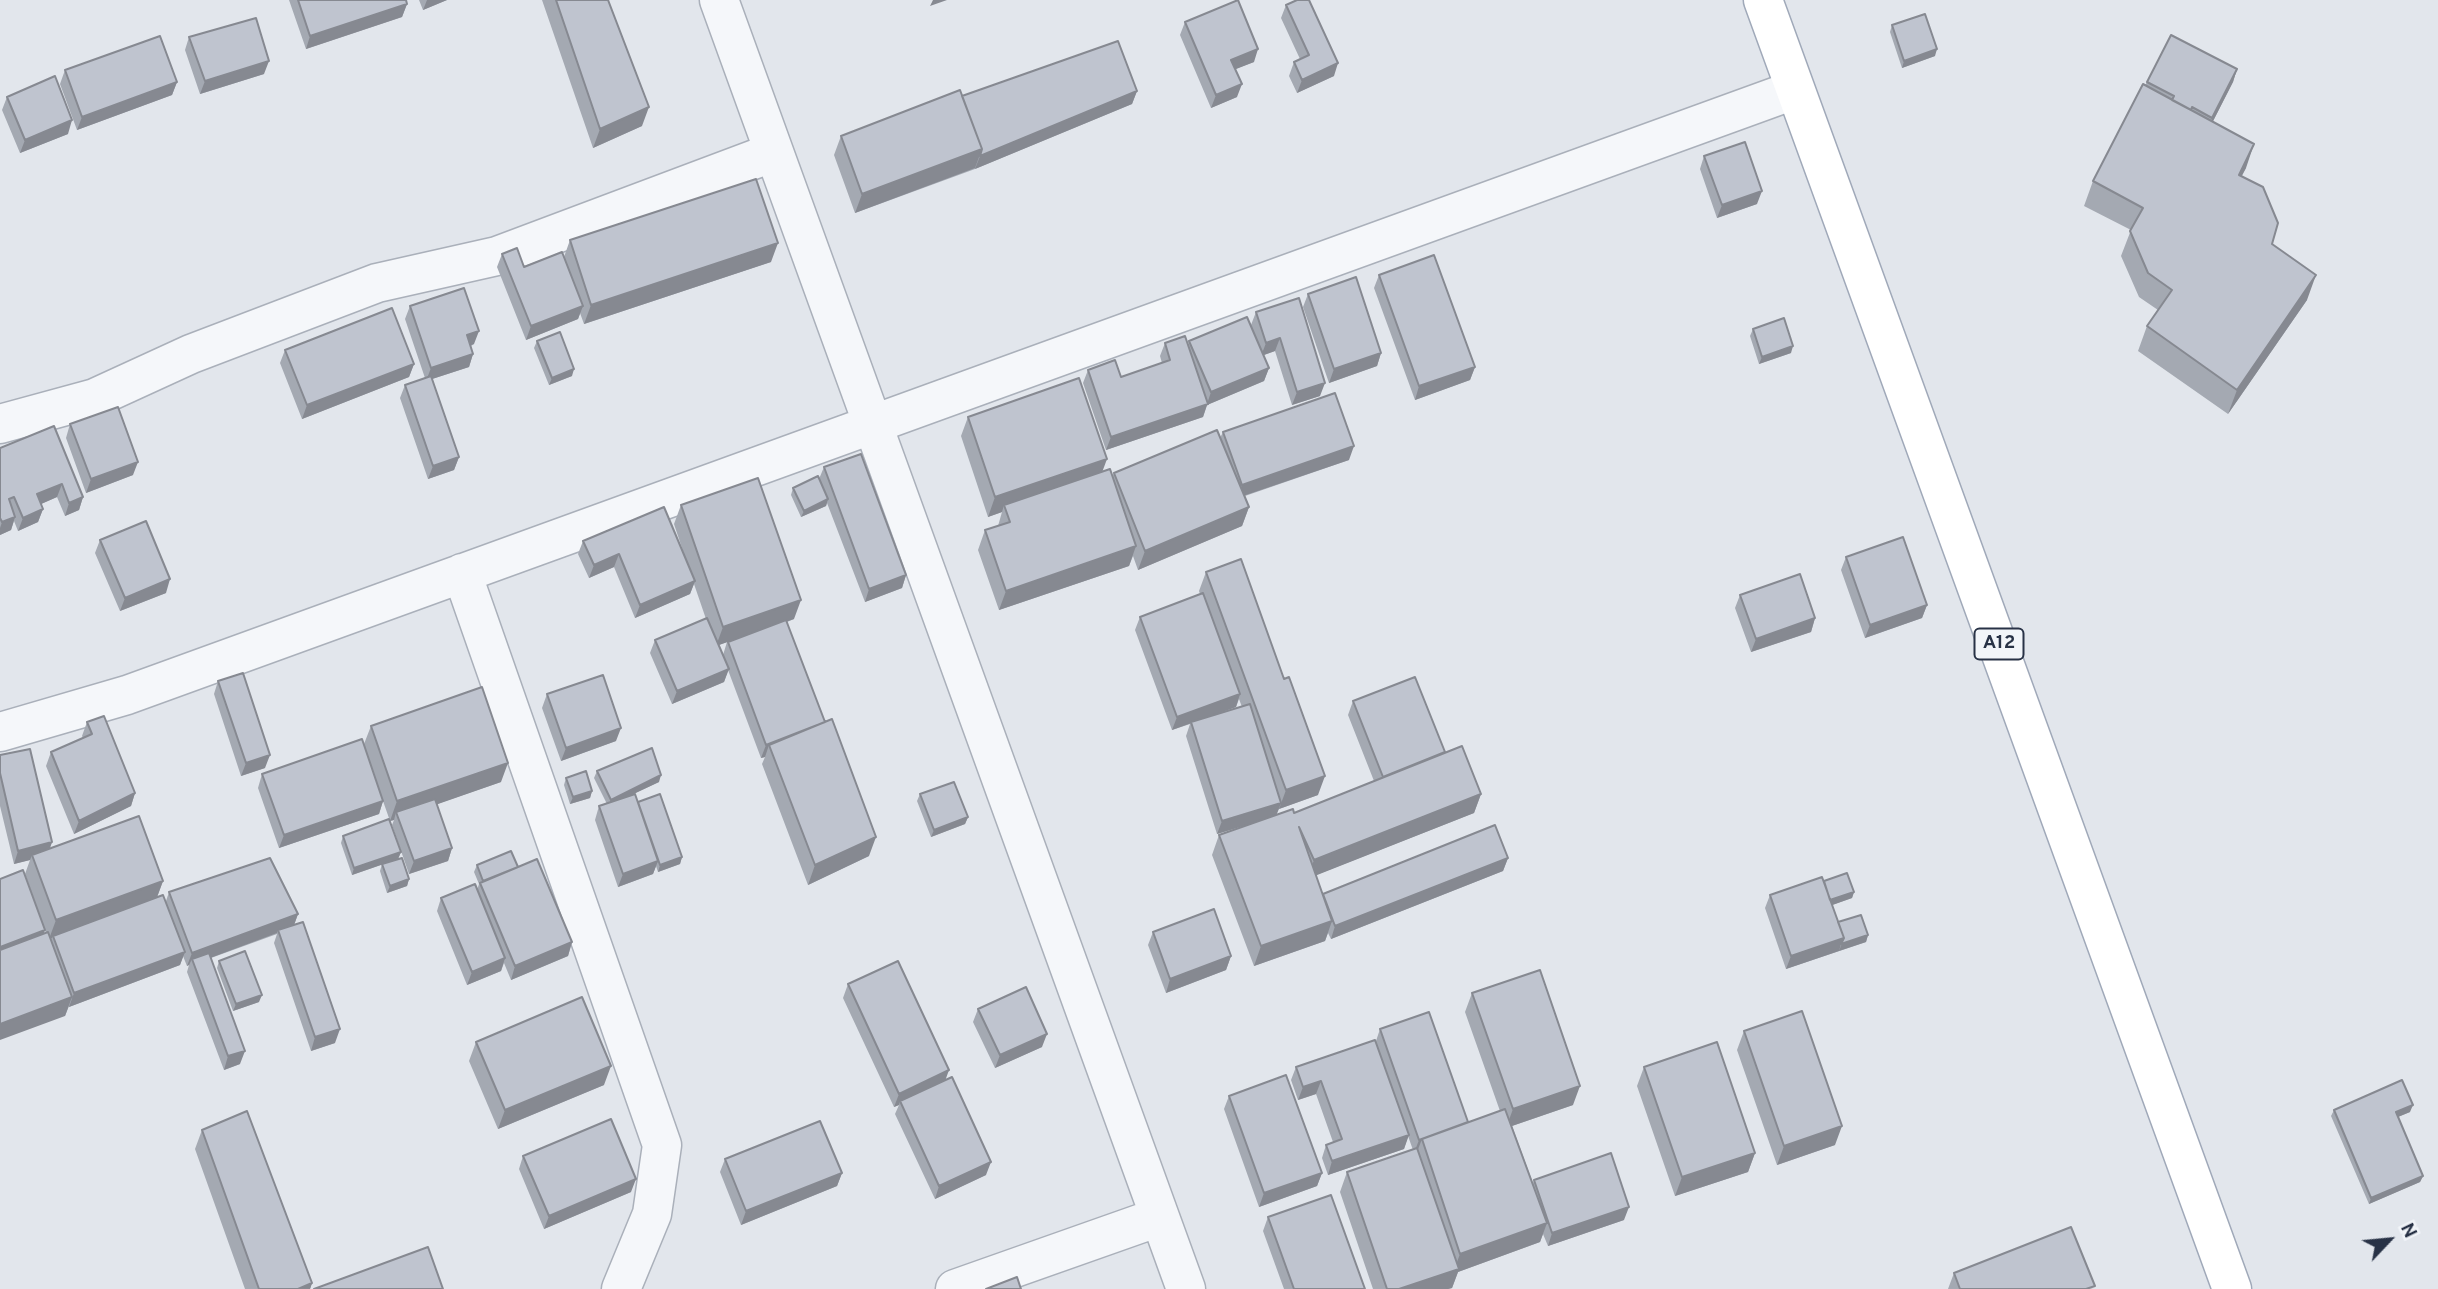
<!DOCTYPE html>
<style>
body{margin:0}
#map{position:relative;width:2438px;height:1289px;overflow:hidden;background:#e2e6ec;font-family:Overpass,sans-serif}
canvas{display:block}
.north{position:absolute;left:2354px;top:1205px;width:70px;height:70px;-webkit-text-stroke:5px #f2f5f9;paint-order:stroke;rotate:64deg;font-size:19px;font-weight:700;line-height:28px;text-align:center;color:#283246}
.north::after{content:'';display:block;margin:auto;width:24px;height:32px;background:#283246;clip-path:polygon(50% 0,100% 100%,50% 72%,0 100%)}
</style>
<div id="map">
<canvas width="2438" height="1289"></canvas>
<div class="north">N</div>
</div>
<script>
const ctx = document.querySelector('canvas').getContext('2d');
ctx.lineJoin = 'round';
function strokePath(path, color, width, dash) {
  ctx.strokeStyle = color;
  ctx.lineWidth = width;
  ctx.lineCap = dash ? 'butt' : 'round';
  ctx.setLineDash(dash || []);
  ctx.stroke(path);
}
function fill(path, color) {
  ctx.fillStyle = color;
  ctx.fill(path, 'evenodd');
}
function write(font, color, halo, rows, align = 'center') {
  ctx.font = font + ' Overpass,sans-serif';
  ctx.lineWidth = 6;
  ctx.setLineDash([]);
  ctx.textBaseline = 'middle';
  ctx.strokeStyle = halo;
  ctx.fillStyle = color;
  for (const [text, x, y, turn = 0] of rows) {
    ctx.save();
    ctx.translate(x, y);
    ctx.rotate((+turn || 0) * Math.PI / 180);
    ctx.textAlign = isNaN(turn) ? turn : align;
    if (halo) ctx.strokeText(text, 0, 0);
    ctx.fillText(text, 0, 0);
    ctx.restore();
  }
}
const minor = new Path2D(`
 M719 0 1186 1289
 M0 424 95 398 191 354 377 283 497 256 774 152
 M462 573 662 1145 652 1214 621 1289
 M0 732 127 695 1794 90
 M955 1289 1159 1217`);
const primary = new Path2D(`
 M1763 0 2232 1289`);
const wall = new Path2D(`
 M289 0H406L407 4 402 17 306 49Z
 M419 0H447L423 10Z
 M542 0H608L642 126 593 148Z
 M1286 5 1334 76 1297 93 1289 76 1294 62 1300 59 1281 18Z
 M1185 22 1254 62 1235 69 1237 97 1211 108 1180 35Z
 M1892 25 1935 56 1902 68 1890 32Z
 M189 37 264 74 200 94 185 50Z
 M2237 69 2233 82 2213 121 2246 168 2241 176 2272 244 2307 300 2228 414 2138 351 2147 326 2158 310 2139 297 2121 256 2131 230 2084 206 2093 181 2147 82Z
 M65 70 177 82 172 95 77 130 60 84Z
 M1137 91 1132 104 975 169 855 213 834 155 841 136 962 96Z
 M7 97 68 134 20 153 2 110Z
 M1704 156 1757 204 1717 218 1700 169Z
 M570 240 771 262 584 324 580 313 578 319 526 340 497 267 502 254 524 267 564 257Z
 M1379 275 1475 367 1470 380 1415 400 1374 288Z
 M1308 294 1381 353 1377 366 1329 383 1303 307Z
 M1299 298 1320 396 1292 405 1275 351 1264 355 1269 368 1264 381 1207 405 1203 417 1106 450 1083 383 1088 370 1121 377 1162 363 1160 356 1165 343 1188 345 1189 341 1251 325 1256 312Z
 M410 306 474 344 471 346 473 354 469 367 432 379 459 457 454 470 428 479 400 398 405 385 425 378 405 319Z
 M1753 329 1791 353 1759 364 1750 336Z
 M537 341 572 376 549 385 534 348Z
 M285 350 414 364 409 377 302 419 280 363Z
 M968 417 1103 472 1112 477 1114 473 1220 438 1223 432 1349 460 1245 496 1249 507 1242 526 1138 570 1133 556 1129 566 999 610 978 550 985 530 998 526 1002 512 988 517 961 436Z
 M70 424 133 475 86 493 66 438Z
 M0 448 83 497 79 510 65 516 57 497 41 504 43 509 38 522 18 531 14 521 11 530 0 535Z
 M824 467 906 575 902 588 865 602 827 503 826 506 801 517 791 495 793 488 819 479Z
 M681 505 794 619 787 622 869 856 808 885 762 764 765 757 761 758 728 670 724 682 672 704 650 653 655 640 706 619 694 584 690 594 635 618 614 567 589 578 578 554 583 541 684 554 674 524ZM727 642 723 655 719 645Z
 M100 540 166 593 120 611 95 553Z
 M1846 557 1927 605 1922 618 1865 638 1841 570Z
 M1206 572 1318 795 1279 809 1276 815 1294 813 1374 781 1348 715 1353 701 1445 752 1481 794 1474 813 1316 875 1323 894 1508 858 1503 871 1331 939 1328 933 1325 941 1254 966 1212 855 1219 835 1262 820 1217 834 1186 736 1190 724 1172 730 1135 630 1140 617 1200 594 1199 591ZM1239 699 1242 707 1209 717 1236 707Z
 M1740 595 1815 618 1811 632 1751 652 1735 608Z
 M218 681 265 768 241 776 214 694Z
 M547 694 616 741 561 761 542 708Z
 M87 722 135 793 131 806 74 834 46 766 51 752 83 738 82 736Z
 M371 726 501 782 437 804 452 848 448 861 409 874 392 825 394 820 390 821 383 801 379 814 279 848 258 788 262 774 364 744Z
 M0 755 52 842 50 848 163 881 157 897 166 901 169 892 298 914 294 925 335 1043 311 1051 274 943 277 934 211 958 240 1064 224 1070 187 972 189 965 187 966 183 956 180 965 69 1007V1006L65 1016 44 934 46 933 25 874 30 860 14 864 0 806Z
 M597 771 659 782 629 796 638 803 682 857 680 864 658 872 656 866 653 874 618 887 595 820 599 806 607 804 594 778Z
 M566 778 592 791 590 798 570 804 564 785Z
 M920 794 968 817 965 824 931 837 917 801Z
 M343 836 401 852 398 859 352 875 341 843Z
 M382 864 409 879 407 886 387 893 380 871Z
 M477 865 518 867 572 942 568 956 511 980 504 963 501 971 467 985 437 911 441 898 477 890 479 884 474 872Z
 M1824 881 1854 892 1852 898 1832 905 1838 922 1868 935 1866 942 1786 969 1765 908 1770 895Z
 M1153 932 1231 956 1226 970 1166 993 1148 945Z
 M219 961 259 1002 233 1011 217 968Z
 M848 984 945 1080 986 1175 935 1199 895 1114 899 1105 894 1107 843 998Z
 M1472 993 1573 1105 1512 1126 1533 1183 1534 1180 1624 1220 1548 1246 1543 1234 1540 1242 1458 1272 1452 1288 1448 1289H1373L1340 1192 1347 1172 1413 1150 1408 1136 1404 1149 1328 1175 1322 1158 1326 1145 1333 1142 1316 1094 1298 1100 1291 1080 1296 1067 1376 1041 1380 1029 1468 1122 1500 1111 1465 1012Z
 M978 1009 1042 1047 995 1068 973 1022Z
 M1744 1031 1835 1145 1777 1165 1737 1050Z
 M476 1042 604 1085 498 1129 469 1061Z
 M1644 1067 1755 1153 1748 1172 1675 1196 1637 1086Z
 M1229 1096 1322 1173 1317 1186 1259 1207 1224 1109Z
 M2334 1110 2410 1112 2398 1117 2423 1176 2420 1182 2369 1204 2331 1116Z
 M202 1130 312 1283 310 1289H245L195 1149Z
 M523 1156 631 1192 544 1229 519 1169Z
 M725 1159 842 1173 837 1186 741 1225 720 1172Z
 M1268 1217 1365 1289H1284L1263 1231Z
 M1954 1273 2094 1289H1948Z`);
const shadedWall = new Path2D(`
 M427 0H447L423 10Z
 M933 0H947L930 6Z
 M407 4 402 17 306 49 310 36Z
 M1258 49 1254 62 1226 73 1231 60Z
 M1937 49 1935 56 1902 68 1904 61Z
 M269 61 264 74 200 94 205 81Z
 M1338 63 1334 76 1297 93 1302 80Z
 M2237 69 2233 82 2208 131 2212 118Z
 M177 82 172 95 77 130 82 117Z
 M1242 84 1237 97 1211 108 1216 95Z
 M1137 91 1132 104 975 169 980 156Z
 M649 107 642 126 593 148 600 129Z
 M72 120 68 134 20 153 25 140Z
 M2254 144 2246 168 2230 199 2239 175Z
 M982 149 975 168 855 213 862 194Z
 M1762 191 1757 204 1717 218 1722 205Z
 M778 243 771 262 584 324 591 305Z
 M2316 275 2307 300 2228 414 2237 390Z
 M583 306 578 319 526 340 531 326Z
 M479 331 474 344 463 348 467 335Z
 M1280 338 1275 351 1261 356 1266 343Z
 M1793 346 1791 353 1759 364 1762 357Z
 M1381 353 1377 366 1329 383 1334 369Z
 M473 354 469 367 426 381 431 368Z
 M414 364 409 377 302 419 307 405Z
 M1475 367 1470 380 1415 400 1419 386Z
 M1269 368 1264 381 1207 405 1203 417 1106 450 1111 437 1207 404 1211 392Z
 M574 369 572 376 549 385 552 378Z
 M1325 383 1320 396 1292 405 1297 392Z
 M1354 446 1349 460 1237 498 1242 485Z
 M459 457 454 470 428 479 433 466Z
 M1107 459 1100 478 1004 505 1002 512 988 517 995 497Z
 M138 462 133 475 86 493 91 479Z
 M62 484 57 497 32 508 37 494Z
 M83 497 79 510 65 516 69 503Z
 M828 499 826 506 801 517 804 511Z
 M1249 507 1242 526 1138 570 1145 551Z
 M43 509 38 522 18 531 23 518Z
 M15 517 11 530 0 535V528L2 522Z
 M1136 546 1129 566 999 610 1006 591Z
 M619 554 614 567 589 578 594 565Z
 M906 575 902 588 865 602 869 589Z
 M170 579 166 593 120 611 125 598Z
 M695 581 690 594 635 618 640 605Z
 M801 600 794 619 716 646 723 627Z
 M1927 605 1922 618 1865 638 1870 625Z
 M1815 618 1811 632 1751 652 1756 639Z
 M729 669 724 682 672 704 677 691Z
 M1240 694 1236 707 1172 730 1177 717Z
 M825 723 769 745 765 757 761 758 766 745Z
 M621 728 616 741 561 761 566 748Z
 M270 755 265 768 241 776 246 763Z
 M508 763 501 782 398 818 396 812 394 820 390 821 397 801Z
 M661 775 659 782 608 806 611 800Z
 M1325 776 1318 795 1279 809 1286 790Z
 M592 791 590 798 570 804 573 797Z
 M135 793 131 806 74 834 79 821Z
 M1481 794 1474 813 1307 879 1314 860Z
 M383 801 379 814 279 848 284 835Z
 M1281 803 1276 816 1217 834 1222 821Z
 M968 817 965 824 931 837 934 830Z
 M876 837 869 856 808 885 815 865Z
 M52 842 47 856 32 855 30 860 14 864 18 851Z
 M452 848 448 861 409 874 414 861Z
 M401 852 398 859 352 875 354 868Z
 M682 857 680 864 658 872 660 865Z
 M1508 858 1503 871 1331 939 1335 926Z
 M658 861 653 874 618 887 623 874Z
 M409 879 407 886 387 893 390 886Z
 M163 881 156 900 53 936 52 938 49 939 56 920Z
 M1854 892 1852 898 1824 908 1826 902Z
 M298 914 293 928 278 930 277 933 194 964 192 959 189 965 187 966 192 953Z
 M1332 921 1325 941 1254 966 1261 946Z
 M45 930 40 944 0 959V947Z
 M1868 935 1866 942 1839 951 1841 944Z
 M1844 938 1839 951 1786 969 1791 956Z
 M572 942 568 956 511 980 515 966Z
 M185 952 180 965 69 1007 74 993Z
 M1231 956 1226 970 1166 993 1170 979Z
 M505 958 501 971 467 985 472 972Z
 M262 995 259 1002 233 1011 236 1004Z
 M72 997 65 1016 0 1040V1024Z
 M340 1029 335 1043 311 1051 315 1037Z
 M1047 1034 1042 1047 995 1068 1000 1055Z
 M245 1051 240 1064 224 1070 228 1056Z
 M611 1066 604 1085 498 1129 505 1110Z
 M949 1070 944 1084 900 1101 899 1105 894 1107 899 1094Z
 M1321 1081 1316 1094 1298 1100 1303 1087Z
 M1580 1086 1573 1105 1506 1128 1513 1109Z
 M2413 1105 2410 1112 2393 1119 2396 1112Z
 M1842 1126 1835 1145 1777 1165 1784 1146Z
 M1409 1135 1404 1149 1328 1175 1332 1161Z
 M1422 1139 1417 1152 1414 1153 1419 1140Z
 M1755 1153 1748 1172 1675 1196 1682 1177Z
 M991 1162 986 1175 935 1199 939 1186Z
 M842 1173 837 1186 741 1225 746 1211Z
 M1322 1173 1317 1186 1259 1207 1264 1193Z
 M2423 1176 2420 1182 2369 1204 2371 1198Z
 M636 1179 631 1192 544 1229 549 1216Z
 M1629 1207 1624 1220 1548 1246 1552 1233Z
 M1547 1223 1540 1242 1458 1272 1452 1288 1448 1289H1399L1454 1270 1460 1254Z
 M312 1283 310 1289H298Z`);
const building = new Path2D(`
 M298 0H406L407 4 310 36Z
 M556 0H608L649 107 600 129Z
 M1238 0 1258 49 1231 60 1242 84 1216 95 1185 22Z
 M1297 0H1309L1338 63 1302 80 1294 62 1309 55 1286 5Z
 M1925 14 1937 49 1904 61 1892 25Z
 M256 18 269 61 205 81 189 37Z
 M2171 35 2237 69 2212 118 2192 107 2191 110 2172 100 2174 96 2147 82Z
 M160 36 177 82 82 117 65 70Z
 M1118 41 1137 91 980 156 982 149 962 96Z
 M55 76 72 120 25 140 7 97Z
 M2143 84 2254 144 2239 175 2263 187 2278 223 2272 244 2316 275 2237 390 2147 326 2172 290 2148 273 2130 231 2143 208 2093 181Z
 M960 90 982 149 862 194 841 136Z
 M1745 142 1762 191 1722 205 1704 156Z
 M756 179 778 243 591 305 570 240Z
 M517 248 524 267 562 252 583 306 531 326 502 254Z
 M1434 255 1475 367 1419 386 1379 275Z
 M1356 277 1381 353 1334 369 1308 294Z
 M464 288 479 331 467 335 473 354 431 368 410 306Z
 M1299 298 1325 383 1297 392 1280 338 1266 343 1256 312Z
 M392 308 414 364 307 405 285 350Z
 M1247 317 1269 368 1211 392 1189 341Z
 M1784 318 1793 346 1762 357 1753 329Z
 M560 332 574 369 552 378 537 341Z
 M1185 336 1208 404 1111 437 1088 370 1115 360 1121 377 1170 360 1165 343Z
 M431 376 459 457 433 466 405 385Z
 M1079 378 1107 459 995 497 968 417Z
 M1335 393 1354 446 1242 485 1223 432Z
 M118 407 138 462 91 479 70 424Z
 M54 426 83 497 69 503 62 484 37 494 43 509 23 518 14 497 9 499 15 517 2 522 0 518V448Z
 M1217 430 1249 507 1145 551 1114 473Z
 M861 454 906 575 869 589 824 467Z
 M1110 469 1136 546 1006 591 985 530 1010 522 1004 505Z
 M818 476 828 499 804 511 793 488Z
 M758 478 801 600 723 627 681 505Z
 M664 507 695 581 640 605 619 554 594 565 583 541Z
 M146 521 170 579 125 598 100 540Z
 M1903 537 1927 605 1870 625 1846 557Z
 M1241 559 1284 679 1289 677 1325 776 1286 790 1206 572Z
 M1800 574 1815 618 1756 639 1740 595Z
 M1203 593 1240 694 1177 717 1140 617Z
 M707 618 729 669 677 691 655 640Z
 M786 620 825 722 766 745 728 642Z
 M243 673 270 755 246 763 218 681Z
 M603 675 621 728 566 748 547 694Z
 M1415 677 1445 752 1383 777 1353 701Z
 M482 687 508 763 397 801 371 726Z
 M1250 704 1281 803 1222 821 1191 722Z
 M104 716 135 793 79 821 51 752 92 734 87 722Z
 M832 719 876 837 815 865 769 745Z
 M362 739 383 801 284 835 262 774Z
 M1462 746 1481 794 1314 860 1299 827 1332 921 1261 946 1219 835 1293 809 1294 813Z
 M652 748 661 775 611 800 597 771Z
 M30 749 52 842 18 851 0 773V755Z
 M586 771 592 791 573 797 566 778Z
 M954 782 968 817 934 830 920 794Z
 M635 794 658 861 623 874 599 806Z
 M660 794 682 857 660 865 638 802Z
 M435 799 452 848 414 861 396 812Z
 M139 816 163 881 56 920 32 855Z
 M389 819 401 852 354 868 343 836Z
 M1495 825 1508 858 1335 926 1323 894Z
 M511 851 518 867 483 881 477 865Z
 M270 858 298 914 192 953 169 892Z
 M402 858 409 879 390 886 382 864Z
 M537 859 572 942 515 966 480 883Z
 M23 870 45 930 0 947V879Z
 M1847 873 1854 892 1830 900 1824 881Z
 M1822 877 1844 938 1791 956 1770 895Z
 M475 884 505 958 472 972 441 898Z
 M163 895 185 952 74 993 53 936Z
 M1214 909 1231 956 1170 979 1153 932Z
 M1861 915 1868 935 1841 944 1844 938 1838 922Z
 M303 922 340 1029 315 1037 278 930Z
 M48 932 72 997 0 1024V950Z
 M245 951 262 995 236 1004 219 961Z
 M209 953 245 1051 228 1056 192 959Z
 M898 961 949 1070 899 1094 848 984Z
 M1540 970 1580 1086 1513 1109 1472 993Z
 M1026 987 1047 1034 1000 1055 978 1009Z
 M582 997 611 1066 505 1110 476 1042Z
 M1802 1011 1842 1126 1784 1146 1744 1031Z
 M1429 1012 1468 1122 1419 1140 1380 1029Z
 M1375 1040 1409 1135 1332 1161 1326 1145 1342 1139 1321 1081 1303 1087 1296 1067Z
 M1717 1042 1755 1153 1682 1177 1644 1067Z
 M1286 1075 1322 1173 1264 1193 1229 1096Z
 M952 1077 991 1162 939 1186 900 1101Z
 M2402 1080 2413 1105 2396 1112 2423 1176 2371 1198 2334 1110Z
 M1505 1109 1547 1223 1460 1254 1422 1139Z
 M247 1111 312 1283 298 1289H259L202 1130Z
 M611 1119 636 1179 549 1216 523 1156Z
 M820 1121 842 1173 746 1211 725 1159Z
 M1417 1148 1459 1269 1399 1289H1387L1347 1172Z
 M1611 1153 1629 1207 1552 1233 1534 1180Z
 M1331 1195 1365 1289H1294L1268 1217Z
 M2071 1227 2095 1286 2086 1289H1960L1954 1273Z
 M428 1247 443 1289H314Z
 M1017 1277 1021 1289H986Z`);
const shields = [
 [1999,644,49]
];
const shieldNames = [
 ["A12",1999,644]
];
strokePath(minor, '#aab0ba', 41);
strokePath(primary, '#a0a9b9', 41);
strokePath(minor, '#f5f7fa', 38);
strokePath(primary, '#fff', 38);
fill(wall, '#a4a9b2');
fill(shadedWall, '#868991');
fill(building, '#bfc4cf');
strokePath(building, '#868991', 2);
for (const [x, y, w] of shields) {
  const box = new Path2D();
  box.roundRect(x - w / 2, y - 15.5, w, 31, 5);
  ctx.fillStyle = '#f2f5f9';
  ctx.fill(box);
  strokePath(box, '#283246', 2);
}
write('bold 19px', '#283246', null, shieldNames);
</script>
